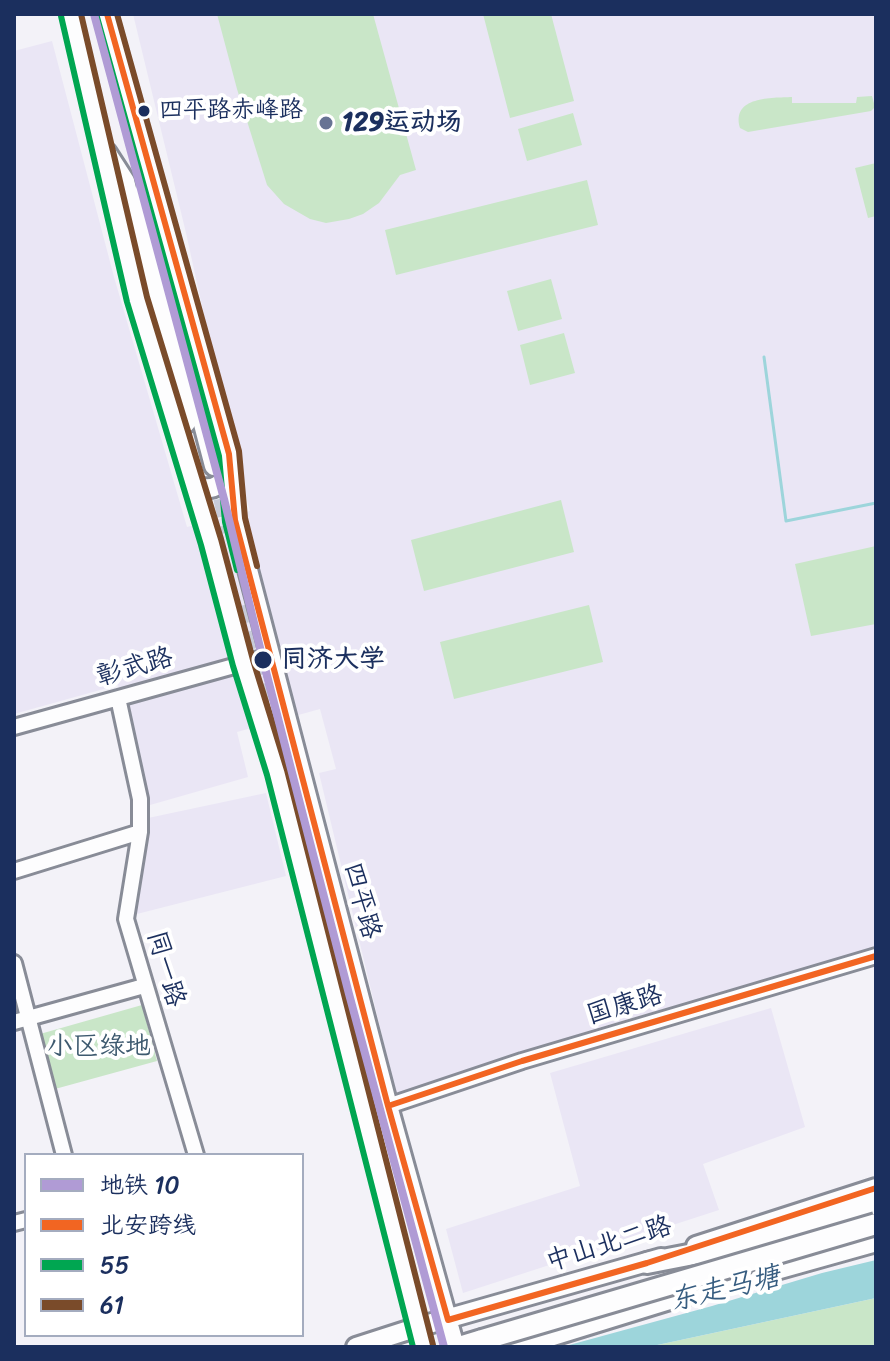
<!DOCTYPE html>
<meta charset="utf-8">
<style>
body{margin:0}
#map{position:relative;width:890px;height:1361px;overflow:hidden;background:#f3f2f8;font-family:Sriracha,"LXGW WenKai TC",sans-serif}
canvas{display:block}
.frame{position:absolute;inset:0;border:16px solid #1b2f5e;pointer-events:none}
.legend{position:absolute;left:24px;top:1153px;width:280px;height:184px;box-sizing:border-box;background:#fff;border:2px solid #a4acbf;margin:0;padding:10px 14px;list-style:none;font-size:24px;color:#1b2f5e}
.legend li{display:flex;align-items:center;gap:16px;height:40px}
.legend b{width:40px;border:2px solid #a4acbf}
</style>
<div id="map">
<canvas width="890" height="1361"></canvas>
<div class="frame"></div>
<ul class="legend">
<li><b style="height:10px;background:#b09bd5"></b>地铁 10</li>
<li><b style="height:10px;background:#f26522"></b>北安跨线</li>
<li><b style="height:10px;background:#00a651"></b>55</li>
<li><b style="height:10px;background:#7a4b2a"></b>61</li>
</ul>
</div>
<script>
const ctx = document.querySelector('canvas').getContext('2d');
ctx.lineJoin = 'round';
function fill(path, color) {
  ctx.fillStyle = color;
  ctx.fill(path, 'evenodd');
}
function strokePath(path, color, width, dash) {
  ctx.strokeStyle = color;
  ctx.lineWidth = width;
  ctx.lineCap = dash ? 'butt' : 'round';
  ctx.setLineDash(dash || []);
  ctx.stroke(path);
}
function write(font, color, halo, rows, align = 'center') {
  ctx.font = font + ' Sriracha,"LXGW WenKai TC",sans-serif';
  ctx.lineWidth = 8;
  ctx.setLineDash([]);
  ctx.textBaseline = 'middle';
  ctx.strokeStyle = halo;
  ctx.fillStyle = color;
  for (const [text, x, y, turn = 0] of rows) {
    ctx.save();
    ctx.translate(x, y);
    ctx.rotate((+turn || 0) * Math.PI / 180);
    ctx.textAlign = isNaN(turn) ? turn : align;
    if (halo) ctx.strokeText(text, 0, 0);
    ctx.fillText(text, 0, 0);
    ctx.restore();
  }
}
const built = new Path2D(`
 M133 14H876V947L595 1029 396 1094 319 773 336 769 320 709 237 732 248 777 150 805 118 685 14 714V51L52 41 114 277 187 527 250 511 237 465 186 233Z
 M266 793 286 876 133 915 136 893 146 848 148 818Z
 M771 1008 805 1127 703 1164 719 1210 463 1293 446 1229 580 1186 550 1073Z`);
const green = new Path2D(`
 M217 14H373L416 170 400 175 379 203 363 214 349 219 326 223 310 219 284 204 267 185 237 89Z
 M483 14H551L574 101 510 118Z
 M872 96 875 107 871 111 748 132 740 128C731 96 772 98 792 97V103H856L857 97Z
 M573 113 582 145 527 161 518 129Z
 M876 163V216L868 218 855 168Z
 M587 180 598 225 396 275 385 230Z
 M551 279 562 319 518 331 507 291Z
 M564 333 575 373 530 385 520 345Z
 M561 500 574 552 424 591 411 540Z
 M876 546V624L811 636 795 564Z
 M589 605 603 662 454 699 440 642Z
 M142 1005 157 1061 55 1089 40 1034Z
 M876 1298V1347H648Z`);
const water = new Path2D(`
 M876 1260V1298L648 1347H562L712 1306 822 1273Z`);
const stream = new Path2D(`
 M764 357 786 521 876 503`);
const majorTunnel = new Path2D(`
 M216 472 230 532
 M248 604 272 702 345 978`);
const minor = new Path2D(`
 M118 698 140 799V832L126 919 196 1155
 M14 727 270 656
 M14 871 140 832
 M14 963 64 1155
 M14 1022 144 986
 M388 1106 522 1061 876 956
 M14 1223 26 1220`);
const major = new Path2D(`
 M71 14 137 300 211 542 243 663 277 772 423 1347
 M107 14 229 454 235 520 388 1106 455 1347
 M107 153 125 181 186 423
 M147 174 144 199 214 466
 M191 479 197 487C216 492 224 483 231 466
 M696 1246 876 1188
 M356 1347 418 1327 661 1258`);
const highway = new Path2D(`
 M647 1263 709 1251 876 1203
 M459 1347 482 1340
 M514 1347 676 1297 876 1241`);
const highwayBridge = new Path2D(`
 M482 1340 876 1224`);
const bus1 = new Path2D(`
 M107 14 229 454 235 520 388 1106 448 1320
 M388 1106 522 1061 876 956
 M448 1320 647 1263 876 1188`);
const bus2 = new Path2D(`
 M61 16 127 302 201 545 233 666 267 775 413 1347
 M97 17 219 456 225 522 237 570`);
const bus3 = new Path2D(`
 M81 14 147 297 221 539 253 660 287 770 433 1345
 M117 14 239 451 245 518 257 566`);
const metro1 = new Path2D(`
 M94 14 224 499 263 660 349 994 444 1347`);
const markers = [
 [144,111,7,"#1b2f5e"],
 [326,123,8,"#677394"],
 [263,660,10,"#1b2f5e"]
];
const busNames = [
 ["四平路赤峰路",159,111]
];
const poiNames = [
 ["129运动场",342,123]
];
const stopNames = [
 ["同济大学",281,660]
];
const streetNames = [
 ["彰武路",135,668,-16],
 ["四平路",361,901,75],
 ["同一路",165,969,74],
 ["国康路",625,1006,-17],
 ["中山北二路",609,1245,-17]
];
const parkNames = [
 ["小区绿地",99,1047]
];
const waterNames = [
 ["东走马塘",725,1290,-13]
];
fill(built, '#eae6f5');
fill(green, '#c9e6c8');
fill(water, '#9dd5db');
strokePath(stream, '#9dd5db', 3);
strokePath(majorTunnel, '#c8cbd9', 18, [18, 9]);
strokePath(minor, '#888c97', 20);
strokePath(major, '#888c97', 24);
strokePath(highway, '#888c97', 26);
strokePath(minor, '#fdfdfe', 14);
strokePath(major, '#fdfdfe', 18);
strokePath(highway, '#fdfdfe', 20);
strokePath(highwayBridge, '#888c97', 26, []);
strokePath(highwayBridge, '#fdfdfe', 20);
strokePath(bus1, '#f26522', 6);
strokePath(bus2, '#00a651', 6);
strokePath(bus3, '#7a4b2a', 6);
strokePath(metro1, '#b09bd5', 8);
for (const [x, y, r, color] of markers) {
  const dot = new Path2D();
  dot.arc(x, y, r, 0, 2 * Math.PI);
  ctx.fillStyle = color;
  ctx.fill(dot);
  strokePath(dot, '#fff', 3);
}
write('24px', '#1b2f5e', '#fff', busNames, 'left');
write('bold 26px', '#1b2f5e', '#fff', poiNames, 'left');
write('bold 26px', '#1b2f5e', '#fff', stopNames, 'left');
write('26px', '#1b2f5e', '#fff', streetNames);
write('26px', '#3e5a6f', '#fff', parkNames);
write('italic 28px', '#375d80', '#fff', waterNames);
</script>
